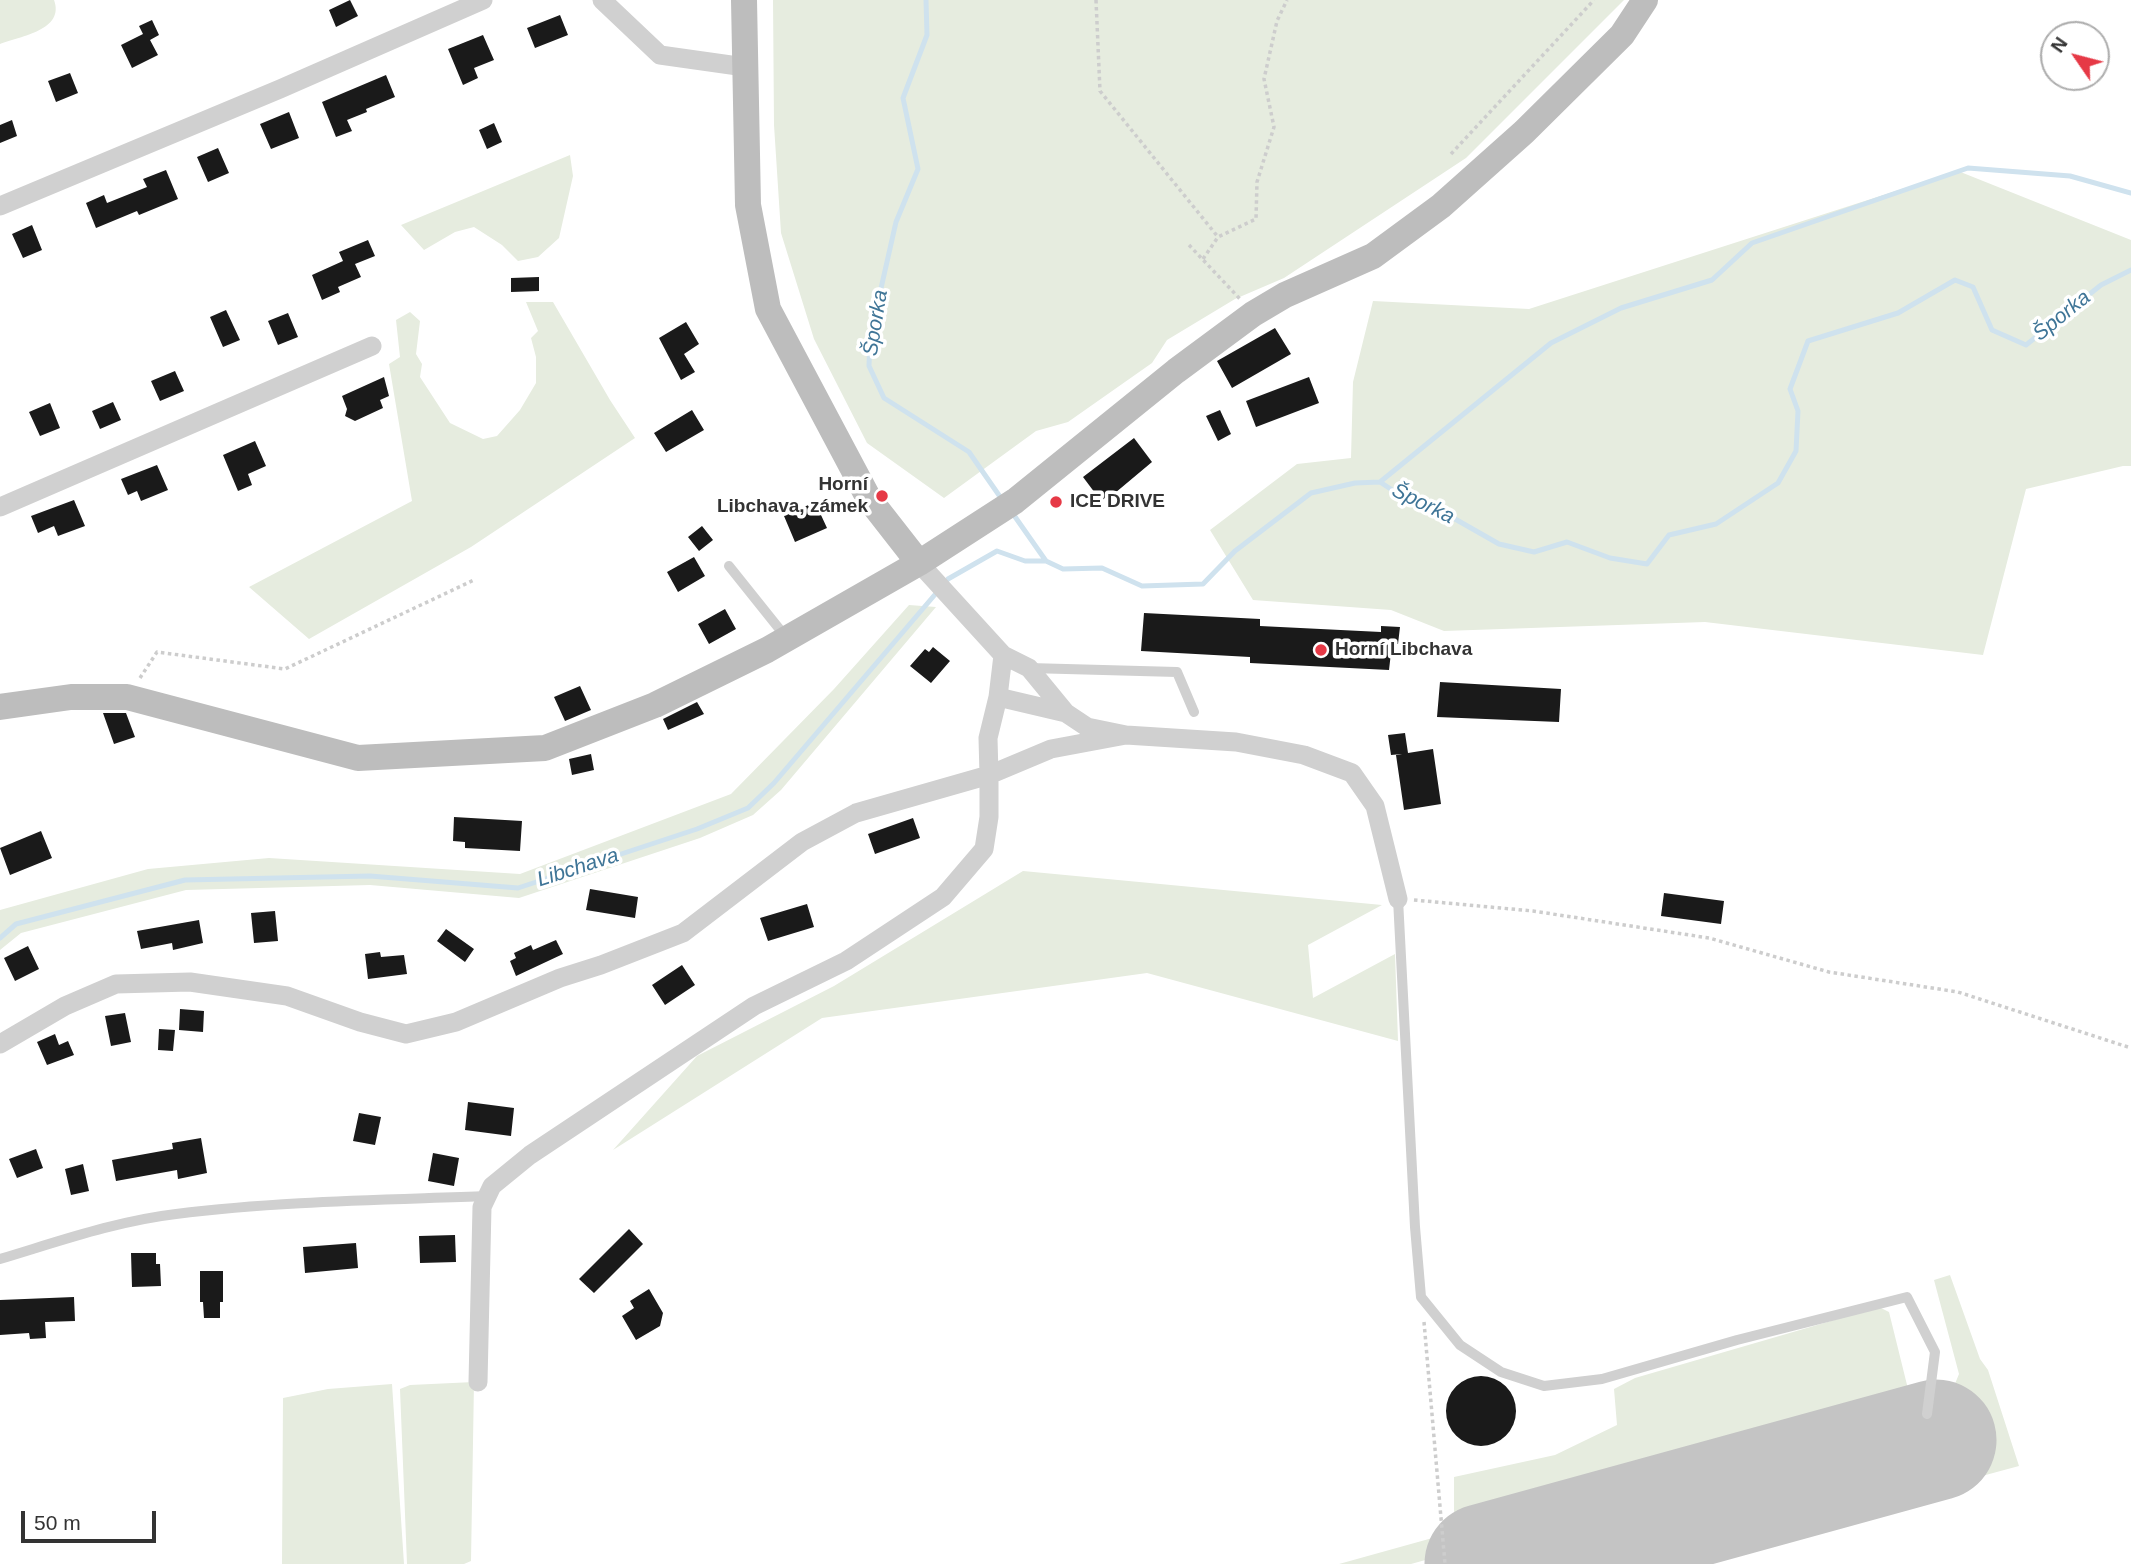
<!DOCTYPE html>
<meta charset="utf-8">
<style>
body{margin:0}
#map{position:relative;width:2131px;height:1564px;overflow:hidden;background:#fff;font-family:Arial,sans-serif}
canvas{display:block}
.north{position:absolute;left:2040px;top:21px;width:70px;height:70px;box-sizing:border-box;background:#fff;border:2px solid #adadad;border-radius:50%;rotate:305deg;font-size:19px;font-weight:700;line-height:28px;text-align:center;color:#333}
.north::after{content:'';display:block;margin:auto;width:24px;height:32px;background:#e63946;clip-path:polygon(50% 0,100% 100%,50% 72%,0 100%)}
.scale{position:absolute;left:21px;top:1511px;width:135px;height:32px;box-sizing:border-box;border:4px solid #333;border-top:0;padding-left:9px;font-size:21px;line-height:24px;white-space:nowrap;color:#333;-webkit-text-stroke:5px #fff;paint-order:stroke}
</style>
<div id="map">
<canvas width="2131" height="1564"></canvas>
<div class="north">N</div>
<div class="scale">50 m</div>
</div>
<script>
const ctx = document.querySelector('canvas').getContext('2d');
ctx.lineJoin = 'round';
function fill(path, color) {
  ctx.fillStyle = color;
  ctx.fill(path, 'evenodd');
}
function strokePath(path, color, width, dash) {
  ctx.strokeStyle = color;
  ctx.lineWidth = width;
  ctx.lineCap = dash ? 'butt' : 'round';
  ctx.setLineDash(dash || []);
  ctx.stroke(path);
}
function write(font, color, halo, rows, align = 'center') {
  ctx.font = font + ' Arial,sans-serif';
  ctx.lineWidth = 7;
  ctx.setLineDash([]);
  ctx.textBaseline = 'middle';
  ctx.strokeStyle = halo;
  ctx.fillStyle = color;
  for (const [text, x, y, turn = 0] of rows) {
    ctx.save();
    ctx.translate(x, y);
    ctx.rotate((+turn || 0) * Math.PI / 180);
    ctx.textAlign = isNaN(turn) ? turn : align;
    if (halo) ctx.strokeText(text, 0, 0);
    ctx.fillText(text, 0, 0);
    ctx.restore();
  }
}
const green = new Path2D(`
 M0 0H54C65 30 21 36 0 44Z
 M773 0H1624L1466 158 1284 278 1235 299 1167 340 1152 363 1068 422 1036 431 944 498 867 443 814 339 781 233 774 125Z
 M570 155 573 176 559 238 538 257 518 261 502 245 474 227 455 232 424 250 401 225Z
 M1958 171 2131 240V466H2123L2026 489 1983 655 1705 622 1444 631 1391 610 1253 600 1210 530 1297 464 1351 458 1353 382 1373 301 1529 309Z
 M526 302H553L610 400 635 438 471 547 309 639 249 587 412 501 389 364 400 357 396 320 410 312 420 321 416 354 422 364 420 377 450 423 483 439 497 436 520 410 536 383V357L531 338 538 331Z
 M909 605 936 607 781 790 753 815 700 838 519 898 370 885 186 890 21 933 0 950V910L148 869 269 858 520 874 731 794 834 689Z
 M1023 871 1382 905 1308 945 1313 998 1395 954 1398 1041 1147 973 822 1018 613 1150 697 1056 834 986Z
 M1950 1275 1980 1359 1988 1370 2019 1466 1656 1564H1560L1945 1458 1935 1419 1950 1396 1959 1374 1934 1280Z
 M1879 1307 1889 1312 1909 1393 1887 1432 1411 1564H1339L1436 1537 1454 1526V1477L1555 1455 1617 1425 1614 1389 1635 1378Z
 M474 1382 471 1561 464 1564H407L400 1389 410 1385Z
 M392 1384 404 1564H282L283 1398 328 1389Z`);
const stream = new Path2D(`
 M926 0 927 35 903 98 918 169 896 222 870 337 869 366 884 398 969 452 1003 501
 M1380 482 1551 343 1621 308 1712 280 1752 243 1968 168 2070 176 2131 193
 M1011 511 1046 561 1063 569 1102 568 1142 586 1203 584 1235 551 1311 493 1355 483 1380 482 1415 505 1441 511 1499 544 1534 552 1567 542 1610 558 1647 564 1669 535 1716 524 1778 483 1796 451 1798 411 1790 389 1808 341 1898 313 1955 280 1973 287 1992 330 2026 345 2101 285 2131 270
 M944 584 948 579 997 551 1025 561H1045
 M0 938 16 924 185 880 370 876 518 888 697 829 748 808 774 783 938 591`);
const runway = new Path2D(`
 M1485 1564 1936 1440`);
const building = new Path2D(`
 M350 0 358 16 336 27 329 10Z
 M560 15 568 35 535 48 527 28Z
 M152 20 159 35 150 40 158 55 132 68 121 45 143 34 139 26Z
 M483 35 494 60 474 68 478 78 463 85 448 49Z
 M70 73 78 93 56 102 48 81Z
 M386 75 395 97 366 109 367 112 347 120 352 131 336 137 322 102Z
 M289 112 299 138 271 149 260 124Z
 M12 120 17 136 0 143V125Z
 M494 123 502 142 487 149 479 130Z
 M218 148 229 173 208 182 197 157Z
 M166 170 178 199 139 215 137 211 96 228 86 203 104 195 107 203 147 187 143 179Z
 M32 225 42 250 23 258 12 234Z
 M368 240 375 256 355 264 361 277 338 287 340 292 322 300 312 275 343 261 339 252Z
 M539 277V291L511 292V278Z
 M226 310 240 340 223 347 210 317Z
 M288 313 298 337 278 345 268 321Z
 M686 322 699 344 684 354 695 372 681 380 659 338Z
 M1275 328 1291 354 1232 388 1217 361Z
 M175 371 184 391 160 401 151 381Z
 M384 377 389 396 380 400 383 408 355 421 345 416 347 409 342 396Z
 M1309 377 1319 403 1256 427 1246 401Z
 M113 402 121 420 100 429 92 411Z
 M50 403 60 428 40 436 29 412Z
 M692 410 704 430 666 452 654 433Z
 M1220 410 1231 434 1218 441 1206 416Z
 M1134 438 1152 462 1115 493 1114 491 1101 501 1083 477Z
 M255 441 266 466 248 474 252 485 238 491 223 455Z
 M157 465 168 490 141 501 137 491 128 495 121 479Z
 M74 500 85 526 58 536 54 526 38 533 31 516Z
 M815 502 827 528 795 542 784 516Z
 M702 526 713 540 699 551 688 537Z
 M694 557 705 576 678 592 667 572Z
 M725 609 736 629 709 644 698 624Z
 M1144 613 1260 619V626L1381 632V626L1400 627 1398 644H1392L1389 670 1250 663V657L1141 651Z
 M933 647 950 661 931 683 910 666 925 649 929 652Z
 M1440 682 1561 689 1559 722 1437 717Z
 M580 686 591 710 565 721 554 697Z
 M697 702 704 714 668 730 663 719Z
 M103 713H126L135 737 114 744Z
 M1405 733 1408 753 1433 749 1441 804 1404 810 1396 755 1402 754 1391 755 1388 735Z
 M591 754 594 770 572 775 569 759Z
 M454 817 522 821 520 851 465 848V842L453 841Z
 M913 818 920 838 875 854 868 834Z
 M41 831 52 858 10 875 0 848Z
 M590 889 638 897 635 918 586 910Z
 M1664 893 1724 901 1721 924 1661 916Z
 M807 904 814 927 768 941 760 918Z
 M275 911 278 941 254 943 251 913Z
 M199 920 203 943 173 950 172 943 141 949 137 931Z
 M446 929 474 949 465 962 437 941Z
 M556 940 563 954 516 976 510 961 516 958 514 953 531 945 533 950Z
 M28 946 39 969 15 981 4 958Z
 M380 952 381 957 404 955 407 974 368 979 365 954Z
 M682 965 695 985 665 1005 652 985Z
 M180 1009 204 1011 203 1032 179 1030Z
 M125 1013 131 1042 111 1046 105 1016Z
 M159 1029 175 1030 173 1051 158 1050Z
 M55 1034 59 1045 68 1041 74 1055 47 1065 37 1042Z
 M468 1102 514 1108 511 1136 465 1130Z
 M359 1113 381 1117 375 1145 353 1141Z
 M201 1138 207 1173 178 1179 177 1170 116 1181 112 1160 173 1149 172 1143Z
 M36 1149 43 1168 17 1178 9 1159Z
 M433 1153 459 1158 454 1186 428 1181Z
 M83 1164 89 1191 71 1195 65 1169Z
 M629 1229 643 1244 594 1293 579 1279Z
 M455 1235 456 1262 420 1263 419 1236Z
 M356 1243 358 1268 305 1273 303 1247Z
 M131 1253H156V1264H160L161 1286 132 1287Z
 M200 1271H223V1302H220V1318H204L203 1302H200Z
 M649 1289 663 1313 660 1326 636 1340 622 1316 634 1308 630 1301Z
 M74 1297 75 1321 45 1322 46 1338 30 1339 29 1333 0 1335V1300Z
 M1446 1411a35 35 0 1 1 70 0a35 35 0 1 1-70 0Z`);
const path = new Path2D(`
 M1096 0 1100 91 1218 237
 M1451 154 1594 0
 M1189 245 1240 299
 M1203 259 1218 237 1256 219 1257 182 1274 127 1264 79 1277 21 1287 0
 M140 678 157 652 285 669 474 580
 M1414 900 1533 911 1709 938 1829 972 1958 992 2131 1048
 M1424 1322 1445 1564`);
const lane = new Path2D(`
 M729 566 785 636
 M1029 668 1177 672 1194 712
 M1398 899 1415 1227 1421 1297 1460 1345 1501 1372 1544 1386 1602 1379 1737 1340 1907 1297 1935 1352 1927 1414
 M0 1259C57 1242 116 1221 176 1214 279 1201 384 1200 487 1196`);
const street = new Path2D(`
 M602 0 660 55 745 67
 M0 206 280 89 483 0
 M0 507 372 346
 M1003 655 1029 668 1066 713
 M998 697 1066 713 1087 727 1126 735 1236 742 1304 755 1352 773 1375 806 1398 899
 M0 1044 65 1006 116 984 190 982 287 996 360 1022 406 1034 456 1022 560 978 601 965 683 933 802 842 856 813 989 775 988 738 998 697 1003 655 919 563
 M478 1382 482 1207 492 1186 530 1155 754 1006 846 961 943 897 984 849 989 817V775L1051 749 1126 735`);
const secondary = new Path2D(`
 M744 0 748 205 768 309 869 499 919 563
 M0 707 71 697H127L358 758 545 748 655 705 767 650 919 563 1015 501 1176 371 1253 314 1285 295 1373 256 1441 206 1524 132 1622 35 1645 0`);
const markers = [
 [882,496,7,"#e63946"],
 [1056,502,7,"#e63946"],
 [1321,650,7,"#e63946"]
];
const poiNames = [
 ["Horní",868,485,"right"],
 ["Libchava, zámek",868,507,"right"],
 ["ICE DRIVE",1070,502],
 ["Horní Libchava",1335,650]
];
const waterNames = [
 ["Šporka",2062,316,-39],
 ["Šporka",876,323,-81],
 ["Šporka",1423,504,26],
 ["Libchava",578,868,-18]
];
fill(green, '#e6ecdf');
strokePath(stream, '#cfe2ee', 5);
strokePath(runway, '#c4c4c4', 121);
fill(building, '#1a1a1a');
strokePath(path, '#cdcdcd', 3.5, [3.5, 3.5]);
strokePath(lane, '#d0d0d0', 10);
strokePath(street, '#d0d0d0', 19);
strokePath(secondary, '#bdbdbd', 26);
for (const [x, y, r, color] of markers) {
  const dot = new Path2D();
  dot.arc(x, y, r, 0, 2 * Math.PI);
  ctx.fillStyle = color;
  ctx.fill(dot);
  strokePath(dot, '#fff', 2.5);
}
write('bold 19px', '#333', '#fff', poiNames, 'left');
write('italic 21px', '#3f7597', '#fff', waterNames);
</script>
